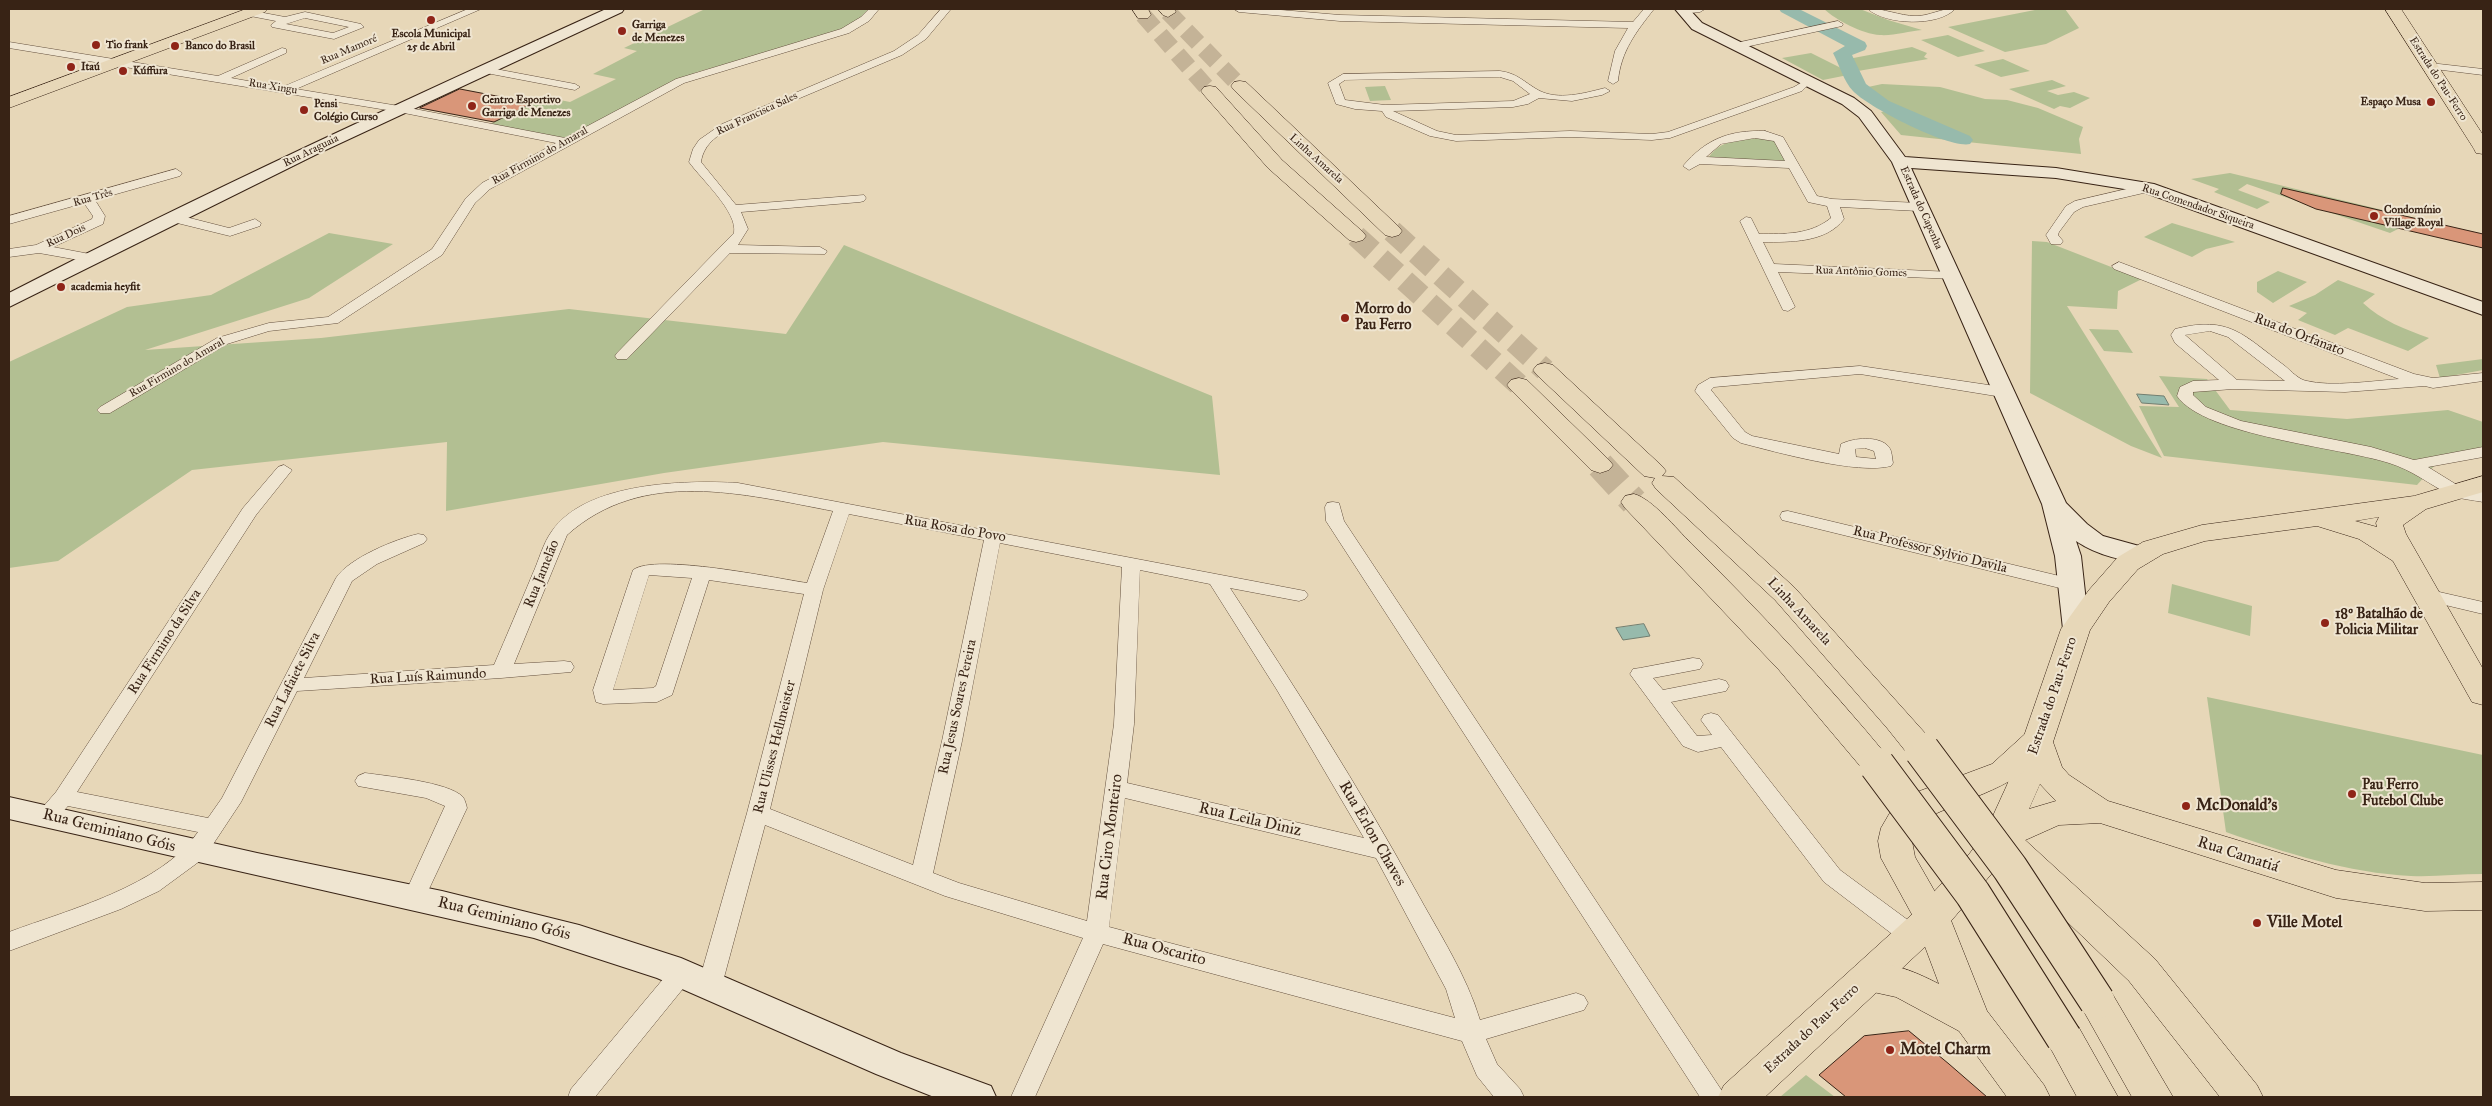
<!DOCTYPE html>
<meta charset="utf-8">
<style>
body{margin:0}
#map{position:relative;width:2492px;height:1106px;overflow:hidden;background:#e7d7b8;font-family:"IM FELL Great Primer",serif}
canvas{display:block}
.frame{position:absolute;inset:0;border:10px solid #382315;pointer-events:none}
</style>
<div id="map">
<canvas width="2492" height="1106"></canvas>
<div class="frame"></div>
</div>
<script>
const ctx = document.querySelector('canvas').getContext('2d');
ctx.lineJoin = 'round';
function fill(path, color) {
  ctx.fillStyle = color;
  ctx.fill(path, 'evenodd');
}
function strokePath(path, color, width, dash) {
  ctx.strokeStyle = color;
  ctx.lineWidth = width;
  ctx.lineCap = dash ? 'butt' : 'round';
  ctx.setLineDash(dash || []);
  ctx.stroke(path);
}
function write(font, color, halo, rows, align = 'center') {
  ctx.font = font + ' "IM FELL Great Primer",serif';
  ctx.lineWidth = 4;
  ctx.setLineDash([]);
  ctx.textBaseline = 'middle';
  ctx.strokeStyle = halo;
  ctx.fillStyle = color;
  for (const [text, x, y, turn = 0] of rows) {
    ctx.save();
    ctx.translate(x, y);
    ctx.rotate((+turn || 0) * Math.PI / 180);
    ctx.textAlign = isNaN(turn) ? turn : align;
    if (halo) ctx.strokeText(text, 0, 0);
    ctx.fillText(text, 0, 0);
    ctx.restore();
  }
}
const green = new Path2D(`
 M705 9H872L852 25 810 41 697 72 683 78 567 141 488 125 545 97 570 102 616 79 593 74 637 51 624 48Z
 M1824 9H1860L1888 20 1922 30C1909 31 1893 36 1880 35 1862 34 1836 20 1824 9Z
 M2040 9H2065L2079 28 2046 44 2005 52 1948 27Z
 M1948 35 1985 51 1958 57 1921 40Z
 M1912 47 1927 53 1924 57 1928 59 1858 71 1848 59Z
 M1811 53 1853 74 1823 80 1782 58Z
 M2003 59 2030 71 2001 77 1974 65Z
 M2052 80 2066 86 2047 91 2058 95 2074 92 2090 98 2070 108 2060 106 2054 109 2009 89Z
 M1882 84 1940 87 1985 99 2007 100 2038 108 2083 127 2079 139 2081 154 1901 135 1881 112 1889 111 1854 90Z
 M1385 86 1391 100 1370 101 1365 87Z
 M1770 137 1775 138 1787 162 1709 157C1722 137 1748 140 1770 137Z
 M2230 173 2432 222 2424 233 2400 228 2390 233 2247 184 2238 190 2270 202 2257 209 2214 192 2219 189 2191 179Z
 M2172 223 2235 242 2206 249 2192 257 2144 237Z
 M329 233 393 244 309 298 145 350 321 338 569 309 786 334 844 245 1212 396 1220 475 883 442 664 473 446 511 447 442 192 470 58 561 9 568V362L127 307 211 295Z
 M2032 241 2047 242 2142 279 2118 291 2117 309 2067 306 2162 458 2131 446 2030 393Z
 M2278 271 2307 282 2273 303 2257 292V282Z
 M2338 280 2375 294 2363 303C2382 321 2405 329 2429 338L2408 351 2348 328 2335 335 2298 320 2307 313 2289 306 2315 295Z
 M2089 329 2118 330 2133 353 2104 351Z
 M2483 359V370L2440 378 2436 365Z
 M2159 376 2207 379 2230 410 2347 419 2448 410 2483 422V449L2435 465 2417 485 2164 456 2139 406 2179 407Z
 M2172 584 2252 606 2250 636 2168 613Z
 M2207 697 2483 755V874C2459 874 2435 877 2411 876 2349 873 2285 853 2226 832Z
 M1806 1075 1835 1097H1780Z`);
const water = new Path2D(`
 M2137 394 2164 396 2169 405 2142 403Z
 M1644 624 1650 636 1623 640 1616 628Z`);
const river = new Path2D(`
 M1779 9H1799L1865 42 1867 46 1865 50 1852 55 1866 84 1889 101 1970 136 1973 140 1970 144C1949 149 1868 107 1853 91 1844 82 1839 64 1833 53L1845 46 1781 12Z`);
const building = new Path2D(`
 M460 89 533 103 494 122 420 108Z
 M2283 188 2483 234V248L2316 209 2281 194Z
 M1909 1031 1949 1064 1987 1097H1846L1819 1075 1864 1036Z`);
const highwayTunnelFar2 = new Path2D(`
 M1168 12 1240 86
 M1143 15 1210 91`);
const highwayTunnelFar1 = new Path2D(`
 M1392 231 1545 370
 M1356 236 1519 385`);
const highwayTunnel = new Path2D(`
 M1600 465 1634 502`);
const street = new Path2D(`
 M468 9H481L296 89 399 106 565 138 676 79 841 29 861 17 869 9H879L869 21 849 33 684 83 490 189 475 203 442 255 338 323 269 331 227 344 110 413H100L97 410 100 407 217 338 269 323 328 317 432 249 466 198 482 183 556 143 399 112 9 48V42L218 76 282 48 286 49V53L231 78 282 87Z
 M941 9H951L926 39 902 55 736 125C720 134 704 142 701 162L736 205 864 195 866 198 864 201 860 202 741 212 748 229 738 245 820 247 827 251 825 254 730 253 627 359H617L615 356 617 353 734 233C738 212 701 179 689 162L693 149 699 140 722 124 894 51 918 35Z
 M1234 9H1269L1340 15 1633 22 1644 9H1654C1636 32 1621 51 1618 81L1613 84 1608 81 1615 51 1628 28 1340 21 1239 12Z
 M1686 9H1705L1700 12 1681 14V10Z
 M1868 9C1884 8 1899 16 1916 16 1930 16 1941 8 1955 9 1938 27 1885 25 1868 9Z
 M248 10 285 17 305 12 361 24 364 27 334 39 272 27 271 25 276 21 245 15 243 13ZM305 18 349 27 333 33 286 24Z
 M1838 21 1843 24 1842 26 1736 49 1731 46 1736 43Z
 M2430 63 2483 69V75L2426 68 2425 66Z
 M485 67 575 84 580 87 575 90 481 72V68Z
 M1500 71C1517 73 1524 82 1538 90 1558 101 1585 93 1605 88L1610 91 1602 95 1572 101 1539 98 1528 104 1513 107 1393 111 1437 131 1456 135 1570 131 1652 134 1668 132 1794 87 1804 81 1809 84 1802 91 1670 138 1652 140 1570 137 1456 141 1430 136 1386 117 1382 111 1355 109 1336 104 1328 83 1343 74ZM1500 77 1513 81 1530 94 1513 101 1385 105 1345 100 1339 84 1345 80Z
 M1765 131 1783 137 1817 196 1832 199 1919 203 1925 207 1919 211 1840 207 1844 219C1826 243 1790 242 1763 242L1774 264 1952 272 1959 276 1957 279 1778 272 1795 307 1788 311 1783 310 1740 221 1746 217 1751 218 1759 234C1785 234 1810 235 1831 218L1827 206 1808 202 1789 168 1700 164 1689 170 1683 166C1706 139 1729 130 1765 131ZM1755 138 1774 141 1785 161 1706 157 1721 144Z
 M176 169 182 173 180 176 95 200 105 216 103 224 53 247 95 255 97 258 95 261 90 262 39 253 9 257V249L36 245 92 219 93 216 84 203 9 224V216Z
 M2148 184 2152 185 2154 188 2152 191 2083 207 2074 212 2059 232 2058 235 2063 241 2061 244H2051L2046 235 2066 206 2075 201Z
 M174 214 229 228 255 219 261 223 260 226 230 236 169 221 168 218 169 215Z
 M2119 262 2414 374 2433 378 2483 373V381L2433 388 2425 386 2345 392 2233 389 2193 392V395L2206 407 2241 421 2371 447 2414 460 2483 447V457L2428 467 2462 488 2483 492V502C2473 500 2459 499 2450 495 2429 484 2412 470 2389 463 2339 447 2205 436 2177 396L2180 387 2193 381 2219 380 2175 343 2171 335 2175 329C2230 315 2243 335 2285 366 2291 371 2299 380 2307 381 2331 387 2373 381 2399 379L2114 269 2112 266ZM2210 331 2228 337 2285 381 2237 380 2185 335Z
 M1860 366 2002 387 2010 392 2002 397 1860 374 1714 387 1711 390 1745 432 1752 436 1839 454 1841 444C1853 438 1879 435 1889 447 1892 451 1892 458 1893 463L1891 466C1858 475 1776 452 1741 443L1733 438 1695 391 1698 385 1710 378ZM1865 448 1874 451 1876 459 1856 457 1855 449Z
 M284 465 292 470 256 515 77 792 208 818 222 798 336 578C349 558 396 539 418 534L424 535 427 539 424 543 377 564 352 581 304 678 494 665C507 635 520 604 533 573 539 560 543 543 552 531 586 482 685 480 738 483L1305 591 1308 595 1305 599 1299 601 1230 588C1295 687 1359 787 1416 891 1439 933 1466 974 1480 1020L1576 993 1584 996 1588 1003 1584 1010 1486 1039 1497 1064 1520 1089 1524 1097H1494L1477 1076 1462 1041 1103 944 1035 1097H1011L1083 938 945 896 765 825 722 985 718 992 710 995 702 992 698 985 747 813 804 594 709 580 672 695 657 702 603 704 596 702 593 690 633 570C655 553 775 578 807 583L833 511C743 494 643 467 567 535L514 664 564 661 571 662 574 667 571 672 501 678 297 691 241 802 204 858 159 891 121 909 9 951V932C68 910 161 886 198 832L68 806C59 816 54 825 40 821L36 815 56 792 243 508 278 467ZM849 514 984 540 942 741 913 865 770 809 823 590ZM1000 543 1122 567 1114 724 1087 921 959 883 933 873 962 741ZM1140 570 1210 584 1277 690 1364 838 1127 783 1134 724ZM649 575 692 578 656 686 653 688 613 690ZM1125 798 1376 858 1446 989 1455 1018 1109 927Z
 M1333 502 1339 503 1344 521 1726 1097H1700L1326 521 1325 507 1327 503Z
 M1788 511 2072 579 2078 581 2081 585 2078 589 2072 591 1782 520 1780 516 1782 512Z
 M2426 589 2483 602V614L2420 599 2417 595 2420 591Z
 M1693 658 1700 659 1703 664 1700 669 1653 678 1663 690 1719 679 1726 681 1729 686 1726 691 1671 702 1697 736 1712 735 1701 720 1704 715 1711 713 1718 715 1840 870 1920 929 1923 936 1920 943 1912 945 1904 943 1824 882 1721 747 1698 752 1683 746 1630 674 1633 669 1640 668Z
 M365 773C386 776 449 782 463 797 465 800 466 804 467 808L422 904 414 907 406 904 403 898 445 806 426 798 358 786 355 781 358 776Z
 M682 963 690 966 694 973 690 980 595 1097H568L571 1089 674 966Z`);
const secondary = new Path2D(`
 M606 9H624L622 12 317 154 9 307V293C205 192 405 100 606 9Z
 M1675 9H1689L1702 23 1854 98 1871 111 1905 157 2056 168 2154 184 2483 302V315L2143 192 2056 178 1911 168 2066 503 2087 524 2103 536 2150 549 2154 554 2150 559C2128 565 2095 554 2076 541L2081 556 2089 629 2085 635 2076 638 2067 635 2063 629 2055 556 2042 504 1892 162 1859 117 1842 104 1692 29Z
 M9 797 257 853 442 891 579 925 681 958 901 1053 991 1086 996 1097H934L876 1074 657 978 534 938 9 819Z`);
const primary = new Path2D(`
 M246 9H268L265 12 9 108V97Z
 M2385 9H2401L2483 135V154L2476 153 2474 149Z
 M2483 476V492L2426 509 2403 525 2406 534 2483 669V705L2472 702 2393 561 2359 539 2317 526 2205 541 2163 554 2138 569 2109 602 2090 630 2053 742 2062 767 2069 775 2108 801 2336 870 2425 883 2483 882V910L2425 911 2336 898 2100 823 2059 825 2012 846 1994 871 1945 928 1765 1097H1718L1724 1085 1919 908 1970 853 1986 831 2007 785 2061 629 2089 590 2118 557 2143 542 2202 525 2414 496ZM2379 517 2376 523 2377 527 2355 521ZM2040 784 2056 801 2029 809Z`);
const highway = new Path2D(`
 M1132 9H1148L1151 15 1148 18H1138Z
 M1158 9H1174L1176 12 1168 17 1163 15Z
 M1240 81 1246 82 1399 227 1402 231 1399 235 1392 237 1385 235 1234 90 1231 86 1234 82Z
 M1210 86 1216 87 1282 160 1363 232 1366 236 1363 240 1356 242 1349 240 1268 168 1204 95 1201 91 1204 87Z
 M1545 363 1553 365 1662 466 1666 471 1662 476 1674 477 1795 588 1933 742 1938 750 1933 758 1922 761 1911 758 1887 728 1775 600 1656 489 1652 483 1655 478 1644 476 1537 375 1533 370 1537 365Z
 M1519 378 1527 380 1609 460 1613 465 1609 470 1600 473 1591 470 1511 390 1507 385 1511 380Z
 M1634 494C1653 499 1676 529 1691 543 1760 612 1826 682 1888 757L1893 765 1888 773 1877 777 1866 773 1779 670 1625 508 1621 502 1625 496Z
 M2037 730 2048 733 2053 741C2025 788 1964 797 1919 822L1912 841 1915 857 1950 918 1987 1011 2044 1085 2050 1097H2007L1959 1031 1896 997 1855 988 1850 977 1855 966C1882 957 1914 971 1939 984L1915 920 1881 858 1878 841 1881 828 1895 804 1917 792 1992 764 2026 733Z
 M2000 824 2012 828 2155 959 2257 1085 2263 1097H2220L2129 981 1988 846 1983 837 1988 828Z
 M2097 985 2110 990 2173 1097H2132L2078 1001 2084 990Z
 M2064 1022 2078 1026 2118 1097H2077L2045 1038 2050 1026Z`);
const highwayBridge = new Path2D(`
 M1922 750 2010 868 2097 1001
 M1877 765 1973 894 2064 1038`);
const markers = [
 [431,20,5,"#8f2418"],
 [622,31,5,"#8f2418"],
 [96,45,5,"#8f2418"],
 [175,46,5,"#8f2418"],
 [71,67,5,"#8f2418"],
 [123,71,5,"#8f2418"],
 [2431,102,5,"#8f2418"],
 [472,106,5,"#8f2418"],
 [304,110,5,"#8f2418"],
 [2374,216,5,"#8f2418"],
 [61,287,5,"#8f2418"],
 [1345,318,5,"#8f2418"],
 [2325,623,5,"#8f2418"],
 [2352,794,5,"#8f2418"],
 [2186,806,5,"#8f2418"],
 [2257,923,5,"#8f2418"],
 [1890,1050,5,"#8f2418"]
];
const farPoinames = [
 ["Garriga",632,25],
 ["de Menezes",632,38],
 ["Escola Municipal",431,34,"center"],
 ["25 de Abril",431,47,"center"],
 ["Tio frank",106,45],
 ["Banco do Brasil",185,46],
 ["Itaú",81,67],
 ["Kúffura",133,71],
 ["Centro Esportivo",482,100],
 ["Garriga de Menezes",482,113],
 ["Espaço Musa",2421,102,"right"],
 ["Pensi",314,104],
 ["Colégio Curso",314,117],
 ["Condomínio",2384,210],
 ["Village Royal",2384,223],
 ["academia heyfit",71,287]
];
const farStreetnames = [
 ["Rua Mamoré",349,50,-23],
 ["Estrada do Pau-Ferro",2438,79,57],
 ["Rua Xingu",273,87,9],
 ["Rua Francisca Sales",757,114,-25],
 ["Rua Araguaia",311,151,-26],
 ["Rua Firmino do Amaral",540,156,-29],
 ["Linha Amarela",1316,159,42],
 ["Rua Três",93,198,-16],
 ["Rua Comendador Siqueira",2198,207,19],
 ["Estrada do Capenha",1921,208,66],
 ["Rua Dois",66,236,-25],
 ["Rua Antônio Gomes",1861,272,2],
 ["Rua Firmino do Amaral",177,368,-30]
];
const poiNames = [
 ["Morro do",1355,310],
 ["Pau Ferro",1355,326],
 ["18º Batalhão de",2335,615],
 ["Policia Militar",2335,631],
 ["Pau Ferro",2362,786],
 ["Futebol Clube",2362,802]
];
const streetNames = [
 ["Rua do Orfanato",2299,335,21],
 ["Rua Rosa do Povo",955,529,10],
 ["Rua Professor Sylvio Davila",1930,550,14],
 ["Rua Jamelão",542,574,-68],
 ["Linha Amarela",1799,612,47],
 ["Rua Firmino da Silva",165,642,-57],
 ["Rua Luís Raimundo",428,677,-3],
 ["Rua Lafaiete Silva",293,680,-63],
 ["Estrada do Pau-Ferro",2053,696,-71],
 ["Rua Jesus Soares Pereira",958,707,-78],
 ["Rua Ulisses Hellmeister",775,747,-76],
 ["Estrada do Pau-Ferro",1812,1029,-43]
];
const nearPoinames = [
 ["McDonald's",2196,806],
 ["Ville Motel",2267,923],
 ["Motel Charm",1900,1050]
];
const nearStreetnames = [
 ["Rua Leila Diniz",1250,820,13],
 ["Rua Geminiano Góis",109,831,14],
 ["Rua Erlon Chaves",1372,834,60],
 ["Rua Ciro Monteiro",1110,837,-83],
 ["Rua Camatiá",2238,855,18],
 ["Rua Geminiano Góis",504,919,14],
 ["Rua Oscarito",1164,950,15]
];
fill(green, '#b2bf92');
fill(water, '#97baac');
strokePath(water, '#717e70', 1);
fill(river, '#97baac');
fill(building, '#d99679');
strokePath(building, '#382315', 1);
strokePath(highwayTunnelFar2, '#c4b397', 17, [17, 9]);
strokePath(highwayTunnelFar1, '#c4b397', 22, [22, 11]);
strokePath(highwayTunnel, '#c4b397', 28, [28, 14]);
strokePath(street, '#64503e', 1);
strokePath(secondary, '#382315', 2);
strokePath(primary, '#382315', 1);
strokePath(highway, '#382315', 1);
fill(street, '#efe5d1');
fill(secondary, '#efe5d1');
fill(primary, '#e7d7b8');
fill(highway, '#e7d7b8');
strokePath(highwayBridge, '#382315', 37, []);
strokePath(highwayBridge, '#e7d7b8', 35);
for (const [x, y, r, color] of markers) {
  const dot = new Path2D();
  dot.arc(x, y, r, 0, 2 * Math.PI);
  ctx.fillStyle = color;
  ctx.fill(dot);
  strokePath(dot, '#efe5d1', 2);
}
write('bold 11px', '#382315', '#efe5d1', farPoinames, 'left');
write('11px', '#382315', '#efe5d1', farStreetnames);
write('bold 14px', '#382315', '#efe5d1', poiNames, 'left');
write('14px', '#382315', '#efe5d1', streetNames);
write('bold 16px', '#382315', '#efe5d1', nearPoinames, 'left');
write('16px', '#382315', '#efe5d1', nearStreetnames);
</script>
